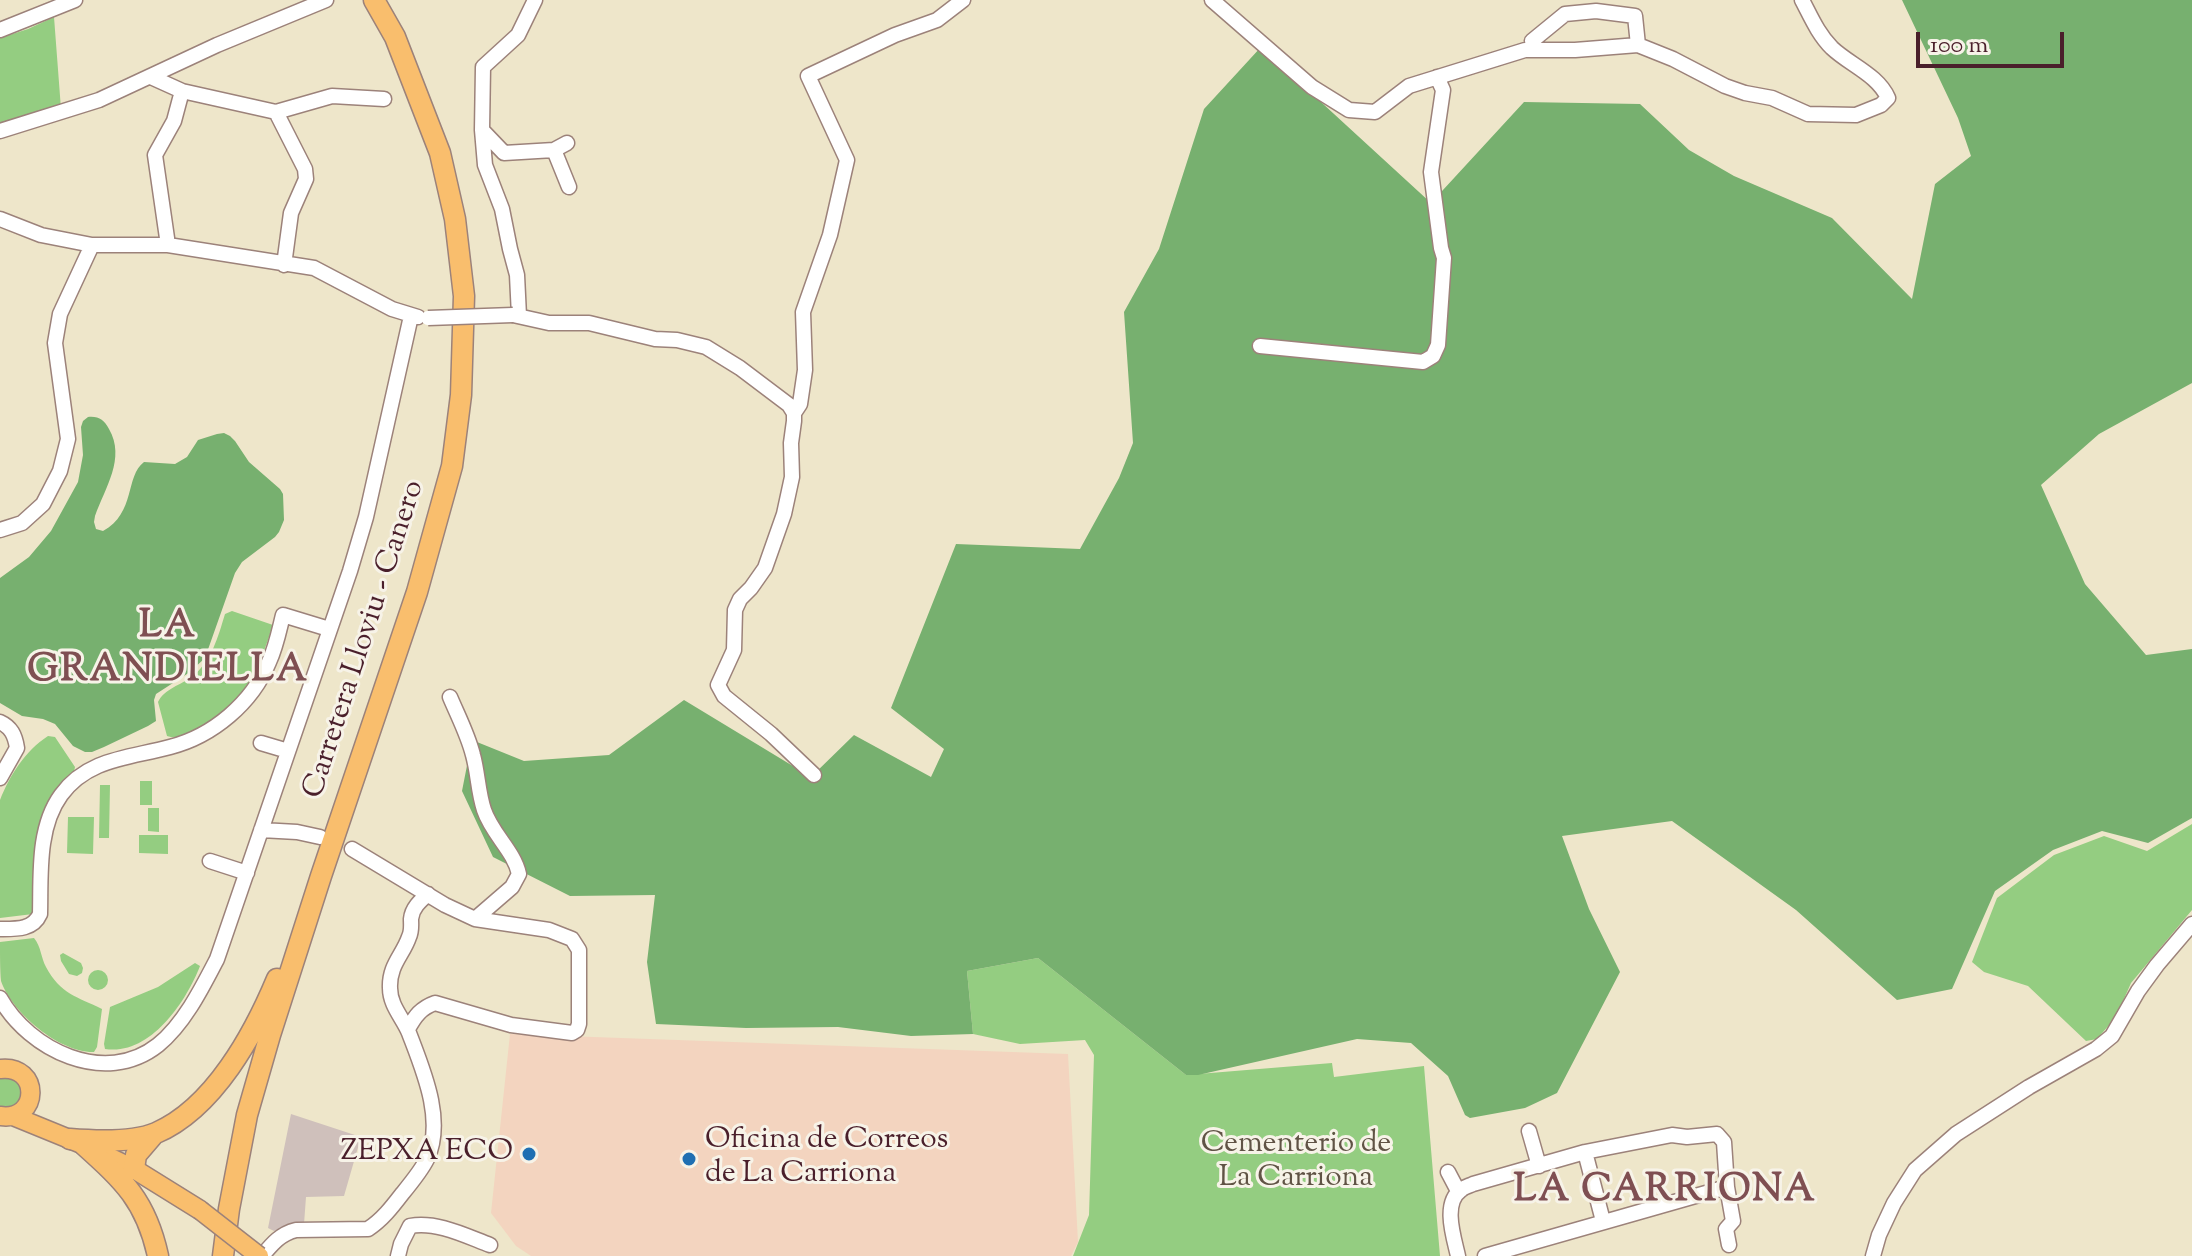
<!DOCTYPE html>
<style>
body{margin:0}
#map{position:relative;width:2192px;height:1256px;overflow:hidden;background:#eee6ca;font-family:"Sorts Mill Goudy",serif}
canvas{display:block}
.scale{position:absolute;left:1916px;top:32px;width:148px;height:36px;box-sizing:border-box;border:4px solid #4a1f2b;border-top:0;padding-left:10px;font-size:24px;line-height:28px;white-space:nowrap;color:#4a1f2b;-webkit-text-stroke:6px #f7f3e8;paint-order:stroke}
</style>
<div id="map">
<canvas width="2192" height="1256"></canvas>
<div class="scale">100 m</div>
</div>
<script>
const ctx = document.querySelector('canvas').getContext('2d');
ctx.lineJoin = 'round';
function fill(path, color) {
  ctx.fillStyle = color;
  ctx.fill(path, 'evenodd');
}
function strokePath(path, color, width, dash) {
  ctx.strokeStyle = color;
  ctx.lineWidth = width;
  ctx.lineCap = dash ? 'butt' : 'round';
  ctx.setLineDash(dash || []);
  ctx.stroke(path);
}
function write(font, color, halo, rows, align = 'center') {
  ctx.font = font + ' "Sorts Mill Goudy",serif';
  ctx.lineWidth = 6;
  ctx.setLineDash([]);
  ctx.textBaseline = 'middle';
  ctx.strokeStyle = halo;
  ctx.fillStyle = color;
  for (const [text, x, y, turn = 0] of rows) {
    ctx.save();
    ctx.translate(x, y);
    ctx.rotate((+turn || 0) * Math.PI / 180);
    ctx.textAlign = isNaN(turn) ? turn : align;
    if (halo) ctx.strokeText(text, 0, 0);
    ctx.fillText(text, 0, 0);
    ctx.restore();
  }
}
const built = new Path2D(`
 M510 1034 1068 1054 1078 1242 1071 1256H531L516 1246 491 1213Z`);
const industrial = new Path2D(`
 M291 1114 361 1137 344 1196 306 1197 304 1224 274 1231 268 1228Z`);
const green = new Path2D(`
 M54 17 61 109 0 126V38L28 29Z
 M232 611 273 625C258 671 245 700 203 727 193 733 179 740 167 736L158 702C164 689 181 685 193 676 212 660 218 637 225 614Z
 M48 736 55 737 75 767 74 772 60 785 50 802 33 914 0 918V800C10 775 25 751 48 736Z
 M140 781H152V805H140Z
 M100 785H110L109 838H99Z
 M148 808H159V832L148 831Z
 M68 817H94L93 854 67 853Z
 M2192 824V910L2131 983 2116 1017 2097 1039 2086 1041 2028 986 1984 972 1972 962 1997 898 2054 855 2104 836 2147 851Z
 M139 835H168V854L139 853Z
 M34 938C41 946 41 958 46 967 60 994 78 997 102 1009L97 1047 94 1052C60 1053 12 1013 1 981 0 970 0 954 0 942Z
 M63 953 81 963 83 968 82 973 77 976 69 974 61 961 60 955Z
 M1038 958 1186 1075 1332 1063 1334 1077 1424 1066 1440 1256H1073L1089 1215 1094 1055 1085 1040 1020 1044 973 1034 967 971Z
 M195 963 200 966C186 1002 150 1056 105 1049L104 1044 110 1007 158 987Z
 M88 980a10 10 0 1 1 20 0a10 10 0 1 1-20 0Z
 M0 1076 15 1078 23 1092C19 1105 14 1108 0 1107Z`);
const forest = new Path2D(`
 M1902 0H2192V383L2099 434 2041 485 2085 584 2146 655 2192 649V818L2148 843 2102 831 2053 850 1995 891 1952 989 1897 1000 1796 910 1672 821 1562 836 1589 909 1620 972 1557 1093 1525 1108 1470 1118 1465 1115 1448 1076 1411 1043 1357 1039 1198 1075H1186L1038 958 967 971 973 1034 911 1036 838 1027 746 1028 656 1024 647 962 655 895 570 896 493 857 462 791 472 740 524 761 609 755 684 700 811 777 854 735 931 777 944 749 891 708 956 544 1080 549 1119 478 1133 443 1124 312 1159 249 1204 109 1261 47 1431 203 1524 102 1640 104 1689 150 1734 176 1832 218 1912 299 1935 184 1971 156 1958 118Z
 M88 417C99 416 104 420 109 429 126 458 105 488 95 516L94 522 96 529 103 531C136 513 125 476 144 462L175 464 187 457 198 440 217 434 224 433 230 436 235 441 249 462 280 489 283 494 284 520 279 532 275 537 242 562 235 573 205 658 190 672 156 694 154 700 156 721 148 726 104 747 92 752H85L73 746 55 724 43 719 22 716 0 703V578L29 557 51 531 78 482 83 455 81 427 83 421Z`);
const minor = new Path2D(`
 M535 0 518 35 483 67 482 130 504 153 554 150 567 143
 M1212 0 1312 87 1349 110 1375 112 1409 86 1525 50H1575L1638 45 1673 59 1725 86 1745 93 1772 98 1808 114 1856 115 1881 105 1888 98C1878 75 1850 65 1832 48 1818 34 1811 17 1802 0
 M0 30 75 0
 M1532 41 1565 14 1596 11 1635 16 1638 45
 M151 77 182 91 276 112 332 96 384 99
 M276 112 305 169 306 179 291 213 284 265
 M482 130 485 165 502 209 510 249 517 275 519 316
 M0 131 99 100 217 45 326 0
 M554 150 569 187
 M0 219 41 235 92 245H168L314 268 392 309 418 317
 M168 245 155 155 174 121 182 91
 M513 315 549 323H589L655 339 677 340 706 347 740 368 789 405 794 413V421L791 443 792 477 784 514 765 568 751 588 740 599 735 610 734 650 718 685 724 696 771 734 814 775
 M1260 346 1423 362 1433 356 1438 345 1444 258 1441 248 1431 172 1443 90 1437 77
 M794 413 800 404 805 370 803 312 830 235 847 160 808 76 895 35 937 20 963 0
 M0 530 22 523 43 504 60 471 68 439 55 343 60 314 92 245
 M450 697C458 716 468 735 473 755 478 773 478 792 484 810 492 834 514 851 519 874L512 887 475 919
 M0 722C11 727 15 735 17 748L0 778
 M261 743 288 751
 M261 830 297 832 320 837
 M352 849 445 905 475 919 549 930 572 939 579 950V1024L577 1030 572 1033 511 1025 435 1003C421 1008 415 1016 408 1029
 M210 861 247 873
 M0 929C16 929 33 930 40 914 41 876 37 828 61 795 88 758 130 758 170 747 213 736 252 703 269 662 276 647 279 631 283 615L329 629
 M0 998C29 1050 105 1087 158 1045 184 1024 202 988 217 959L350 571 366 517 411 316
 M1529 1131 1539 1166
 M1585 1152 1603 1221
 M1448 1172 1458 1191
 M262 1256C272 1244 280 1234 296 1230L368 1229C382 1220 392 1207 402 1194 411 1183 421 1171 427 1159 445 1120 423 1070 409 1033 403 1018 390 1006 390 988 389 965 403 955 409 937 412 931 411 925 411 919 412 908 420 901 428 894
 M398 1256 401 1244 410 1226C437 1221 466 1236 490 1245
 M1458 1256C1454 1238 1442 1203 1461 1190 1464 1187 1469 1186 1473 1184L1585 1152 1672 1135 1687 1137 1717 1134 1724 1142 1727 1187 1733 1221 1726 1229 1729 1245
 M1485 1256 1727 1187
 M1873 1256 1879 1235 1894 1203 1915 1170 1956 1134 2029 1087 2096 1049 2112 1036 2138 991 2157 965 2192 924`);
const major = new Path2D(`
 M0 1069C41 1064 40 1122 0 1116
 M13 1116 84 1145 134 1169 200 1210`);
const highway = new Path2D(`
 M70 1139C95 1141 132 1143 156 1133 214 1108 254 1034 277 979
 M84 1145C124 1181 146 1201 158 1256
 M134 1169 136 1155 154 1134
 M223 1256 229 1209 247 1115 270 1035 321 876 417 592 452 466 461 395 464 296 455 219 440 153 395 37 374 0`);
const minorBridge = new Path2D(`
 M428 318 513 315`);
const majorBridge = new Path2D(`
 M200 1210 259 1256`);
const markers = [
 [529,1154,8,"#1f6fb2"],
 [689,1159,8,"#1f6fb2"]
];
const streetNames = [
 ["Carretera Lloviu - Canero",366,640,-72]
];
const poiNames = [
 ["Oficina de Correos",705,1142],
 ["de La Carriona",705,1176],
 ["ZEPXA ECO",513,1154,"right"]
];
const parkNames = [
 ["Cementerio de",1296,1146],
 ["La Carriona",1296,1180]
];
const districtNames = [
 ["LA",168,630],
 ["GRANDIELLA",168,674],
 ["LA CARRIONA",1665,1194]
];
fill(built, '#f3d4bf');
fill(industrial, '#cfc0bb');
fill(green, '#94cd81');
fill(forest, '#77b06f');
strokePath(minor, '#9c827a', 17);
strokePath(major, '#9c827a', 21);
strokePath(highway, '#9c827a', 23);
strokePath(minor, '#fff', 14);
strokePath(major, '#f9be6d', 18);
strokePath(highway, '#f9be6d', 20);
strokePath(minorBridge, '#9c827a', 17, []);
strokePath(majorBridge, '#9c827a', 21, []);
strokePath(minorBridge, '#fff', 14);
strokePath(majorBridge, '#f9be6d', 18);
for (const [x, y, r, color] of markers) {
  const dot = new Path2D();
  dot.arc(x, y, r, 0, 2 * Math.PI);
  ctx.fillStyle = color;
  ctx.fill(dot);
  strokePath(dot, '#f7f3e8', 3);
}
write('30px', '#4a1f2b', '#f7f3e8', streetNames);
write('30px', '#4a1f2b', '#f7f3e8', poiNames, 'left');
write('30px', '#605345', '#f7f3e8', parkNames);
ctx.letterSpacing = '2px';
write('bold 38px', '#7f4f52', '#f7f3e8', districtNames);
ctx.letterSpacing = '0px';
</script>
